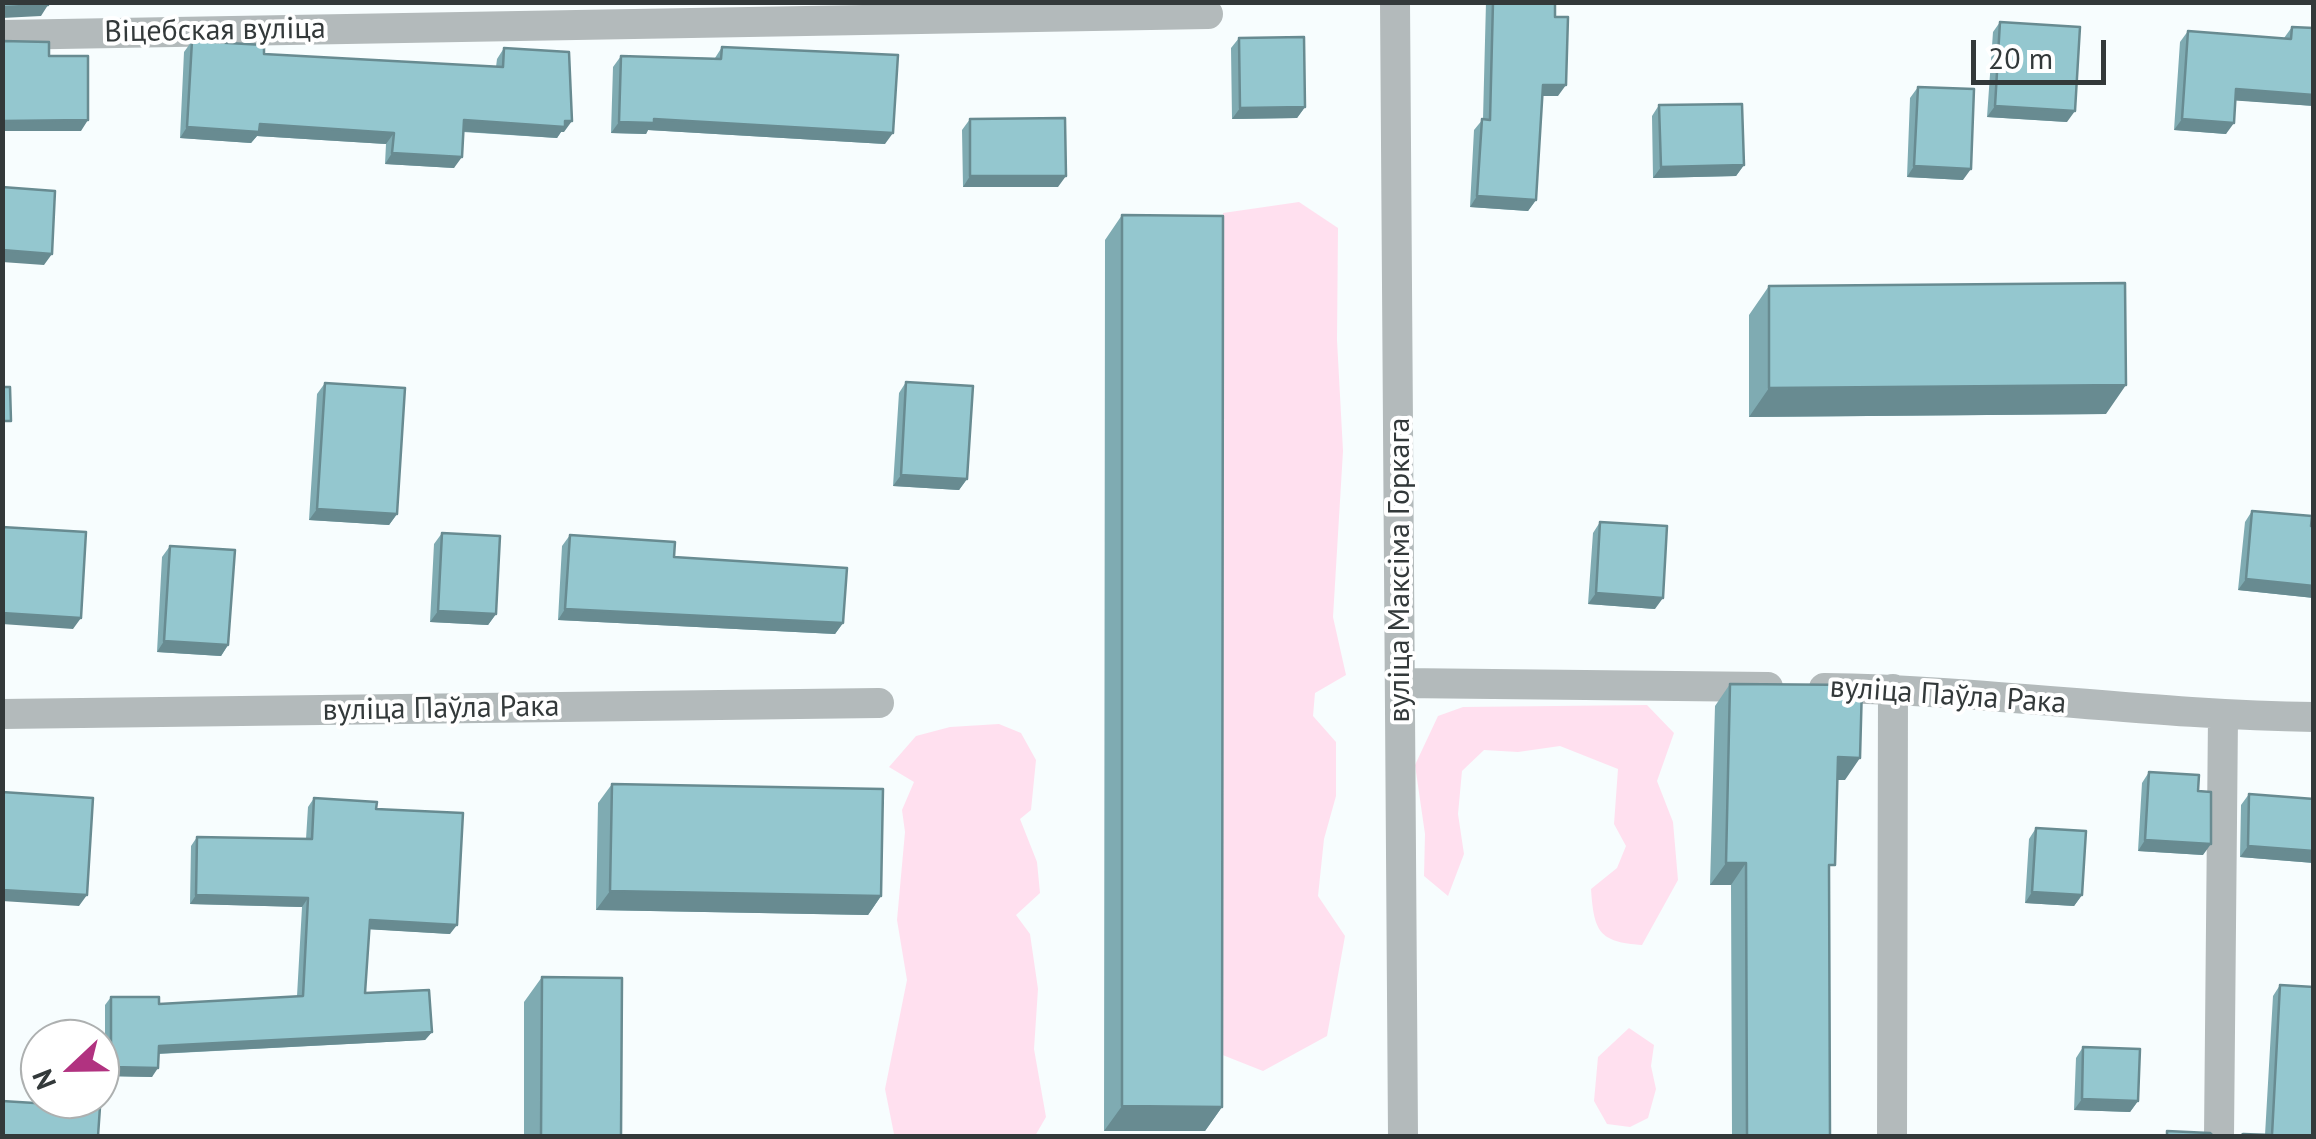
<!DOCTYPE html>
<meta charset="utf-8">
<style>
body{margin:0}
#map{position:relative;width:2316px;height:1139px;overflow:hidden;background:#f7fdfe;font-family:"PT Sans",sans-serif}
canvas{display:block}
.frame{position:absolute;inset:0;border:5px solid #33393a;pointer-events:none}
.north{position:absolute;left:20px;top:1019px;width:100px;height:100px;box-sizing:border-box;background:#fff;border:2px solid #adb0b0;border-radius:50%;rotate:248deg;font-size:28px;font-weight:700;line-height:40px;text-align:center;color:#33393a}
.north::after{content:'';display:block;margin:auto;width:35px;height:45px;background:#b13280;clip-path:polygon(50% 0,100% 100%,50% 72%,0 100%)}
.scale{position:absolute;left:1971px;top:40px;width:135px;height:45px;box-sizing:border-box;border:5px solid #33393a;border-top:0;padding-left:12px;font-size:30px;line-height:35px;white-space:nowrap;color:#33393a;-webkit-text-stroke:8px #fff;paint-order:stroke}
</style>
<div id="map">
<canvas width="2316" height="1139"></canvas>
<div class="frame"></div>
<div class="north">N</div>
<div class="scale">20 m</div>
</div>
<script>
const ctx = document.querySelector('canvas').getContext('2d');
ctx.lineJoin = 'round';
function fill(path, color) {
  ctx.fillStyle = color;
  ctx.fill(path, 'evenodd');
}
function strokePath(path, color, width, dash) {
  ctx.strokeStyle = color;
  ctx.lineWidth = width;
  ctx.lineCap = dash ? 'butt' : 'round';
  ctx.setLineDash(dash || []);
  ctx.stroke(path);
}
function write(font, color, halo, rows, align = 'center') {
  ctx.font = font + ' "PT Sans",sans-serif';
  ctx.lineWidth = 8;
  ctx.setLineDash([]);
  ctx.textBaseline = 'middle';
  ctx.strokeStyle = halo;
  ctx.fillStyle = color;
  for (const [text, x, y, turn = 0] of rows) {
    ctx.save();
    ctx.translate(x, y);
    ctx.rotate((+turn || 0) * Math.PI / 180);
    ctx.textAlign = isNaN(turn) ? turn : align;
    if (halo) ctx.strokeText(text, 0, 0);
    ctx.fillText(text, 0, 0);
    ctx.restore();
  }
}
const green = new Path2D(`
 M1299 202 1338 228 1337 340 1343 451 1333 617 1346 675 1315 693 1313 716 1336 742V796L1324 839 1318 896 1345 936 1327 1036 1263 1071 1215 1052 1223 213Z
 M1647 705 1674 733 1657 781 1673 822 1678 880 1642 945C1599 942 1594 932 1591 889L1617 868 1626 846 1614 824 1618 769 1560 746 1518 752 1484 750 1462 771 1458 814 1464 854 1448 896 1424 876 1425 834 1415 765 1438 716 1463 707Z
 M999 724 1021 733 1036 760 1031 810 1020 819 1037 862 1040 893 1016 915 1030 934 1038 989 1034 1049 1046 1117 1035 1136H898L894 1134 885 1089 907 980 897 920 905 832 902 810 914 782 889 767 916 736 950 727Z
 M1629 1028 1654 1045 1651 1066 1656 1089 1648 1118 1630 1127 1607 1124 1594 1101 1598 1057Z`);
const minor = new Path2D(`
 M1395 2 1403 1136
 M2 35 1208 14
 M1402 683 1768 687
 M1824 688C1988 690 2150 715 2314 717
 M2 714 879 703
 M1892 1136 1893 689
 M2219 1136 2223 716`);
const wall = new Path2D(`
 M1486 2H1555L1558 96H1542L1536 200 1528 211 1470 207 1474 130 1483 119Z
 M2000 22 2067 122 1987 117 1993 32Z
 M2292 27 2314 28V106L2235 100 2226 134 2174 130 2180 42 2188 31 2284 38Z
 M1239 38 1305 107 1297 118 1232 119 1231 48Z
 M192 41 264 54 496 67 497 59 504 48 564 132H561L557 138 463 132 454 168 385 164 386 144 257 136 251 143 180 138 184 52Z
 M722 47 885 144 648 130 646 134 611 133 613 67 621 56 715 58Z
 M1918 87 1963 180 1907 177 1910 98Z
 M1659 105 1744 165 1736 176 1653 178 1652 116Z
 M970 119 1058 187H963L962 130Z
 M1122 215 1222 1107 1205 1131H1104L1105 240Z
 M1769 286 2106 414 1749 417V315Z
 M906 382 967 479 959 490 893 486 899 393Z
 M325 383 397 514 389 525 309 520 317 394Z
 M2252 511 2314 526V598L2238 590 2245 522Z
 M1600 522 1655 609 1588 604 1593 533Z
 M442 533 496 614 488 625 430 622 434 544Z
 M570 535 674 557 843 623 835 634 558 620 562 546Z
 M170 546 228 645 221 656 157 652 162 557Z
 M1730 684 1845 780H1837L1829 874 1830 1136H1732L1731 885H1710L1715 706Z
 M2149 772 2198 791 2203 855 2138 851 2142 783Z
 M612 784 881 896 868 915 596 910 598 803Z
 M2249 794 2314 799V863L2240 857 2241 805Z
 M314 798 376 809 450 934 369 929 365 993 432 1032 425 1040 158 1054 152 1077 105 1076V1005L111 997 159 1004 297 996 302 907 190 904 191 846 197 837 306 839 308 807Z
 M2036 828 2082 895 2074 906 2025 903 2029 839Z
 M542 977 621 1136H524V1002Z
 M2280 985 2314 1136 2265 1135 2273 996Z
 M2083 1047 2138 1101 2130 1112 2074 1110 2076 1058Z`);
const shadedWall = new Path2D(`
 M48 5 41 16 2 18V7Z
 M1543 85H1566L1558 96H1535Z
 M2236 89 2314 95V106L2228 100Z
 M1995 106 2075 111 2067 122 1987 117Z
 M1305 107 1297 118 1232 119 1240 108Z
 M654 119 893 133 885 144 648 130 646 134 611 133 619 122Z
 M2182 119 2234 123 2226 134 2174 130Z
 M88 120 81 131H2V121Z
 M464 120 565 121H572L564 132H561L557 138 456 131Z
 M260 124 394 133 386 144 257 136 251 143 180 138 187 127Z
 M392 153 462 157 454 168 385 164Z
 M1744 165 1736 176 1653 178 1661 167Z
 M1914 166 1971 169 1963 180 1907 177Z
 M970 176H1066L1058 187H963Z
 M1477 196 1536 200 1528 211 1470 207Z
 M2 250 52 254 44 265 2 262Z
 M2126 385 2106 414 1749 417 1769 388Z
 M901 475 967 479 959 490 893 486Z
 M317 509 397 514 389 525 309 520Z
 M2246 579 2314 586V598L2238 590Z
 M1596 593 1663 598 1655 609 1588 604Z
 M565 609 843 623 835 634 558 620Z
 M438 611 496 614 488 625 430 622Z
 M2 613 81 618 73 629 2 624Z
 M164 641 228 645 221 656 157 652Z
 M1838 757 1860 758 1845 780H1822Z
 M2145 840 2211 844 2203 855 2138 851Z
 M2248 846 2314 851V863L2240 857Z
 M1726 863H1746L1731 885H1710Z
 M2 890 87 895 79 906 2 901Z
 M610 891 881 896 868 915 596 910Z
 M2032 892 2082 895 2074 906 2025 903Z
 M196 895 308 898 302 907 190 904Z
 M370 920 457 925 450 934 364 929Z
 M432 1032 425 1040 152 1054 159 1046Z
 M111 1067 158 1068 152 1077 105 1076Z
 M2082 1099 2138 1101 2130 1112 2074 1110Z
 M1122 1106 1222 1107 1205 1131H1104Z`);
const building = new Path2D(`
 M2 2H48V5L2 7Z
 M1493 2H1555V17H1568L1566 85H1543L1536 200 1477 196 1482 119 1490 120Z
 M2000 22 2080 27 2075 111 1995 106Z
 M2292 27 2314 28V95L2236 89 2234 123 2182 119 2188 31 2291 39Z
 M1304 37 1305 107 1240 108 1239 38Z
 M2 41 49 42V56H88V120L2 121Z
 M192 41 264 45V54L503 67 504 48 569 52 572 121H565V127L464 120 462 157 392 153 394 133 260 124 259 132 187 127Z
 M722 47 898 55 893 133 654 119V123L619 122 621 56 721 59Z
 M1918 87 1974 89 1971 169 1914 166Z
 M1742 104 1744 165 1661 167 1659 105Z
 M1065 118 1066 176H970V119Z
 M2 187 55 191 52 254 2 250Z
 M1122 215 1223 216 1222 1107 1122 1106Z
 M2125 283 2126 385 1769 388V286Z
 M906 382 973 386 967 479 901 475Z
 M325 383 405 388 397 514 317 509Z
 M2 387H10L11 421H2Z
 M2252 511 2312 516 2311 526H2314V586L2246 579Z
 M1600 522 1667 526 1663 598 1596 593Z
 M2 527 86 532 81 618 2 613Z
 M442 533 500 536 496 614 438 611Z
 M570 535 675 542 674 557 847 568 843 623 565 609Z
 M170 546 235 550 228 645 164 641Z
 M1730 684 1862 685 1860 758 1838 757 1835 865H1829L1830 1136H1747L1746 863H1726Z
 M2149 772 2199 775 2198 791 2211 792V844L2145 840Z
 M612 784 883 789 881 896 610 891Z
 M2 792 93 798 87 895 2 890Z
 M2249 794 2314 799V851L2248 846Z
 M314 798 377 802 376 809 463 813 457 925 370 920 365 993 429 990 432 1032 159 1046 158 1068 111 1067V997H159V1004L303 996 308 898 196 895 197 837 312 839Z
 M2036 828 2086 831 2082 895 2032 892Z
 M542 977 622 978 621 1136H541Z
 M2280 985 2314 987V1136H2240L2243 1134 2272 1135Z
 M2083 1047 2140 1049 2138 1101 2082 1099Z
 M2 1101 100 1107 98 1136H2Z
 M2167 1131 2210 1133 2213 1136H2167Z`);
const streetNames = [
 ["Віцебская вуліца",215,31,-1],
 ["вуліца Максіма Горкага",1400,570,-90],
 ["вуліца Паўла Рака",1948,696,4],
 ["вуліца Паўла Рака",441,709,-1]
];
fill(green, '#ffe0ef');
strokePath(minor, '#b3babb', 30);
fill(wall, '#7fabb2');
fill(shadedWall, '#688b91');
fill(building, '#94c7cf');
strokePath(building, '#688b91', 2.5);
write('30px', '#33393a', '#fff', streetNames);
</script>
